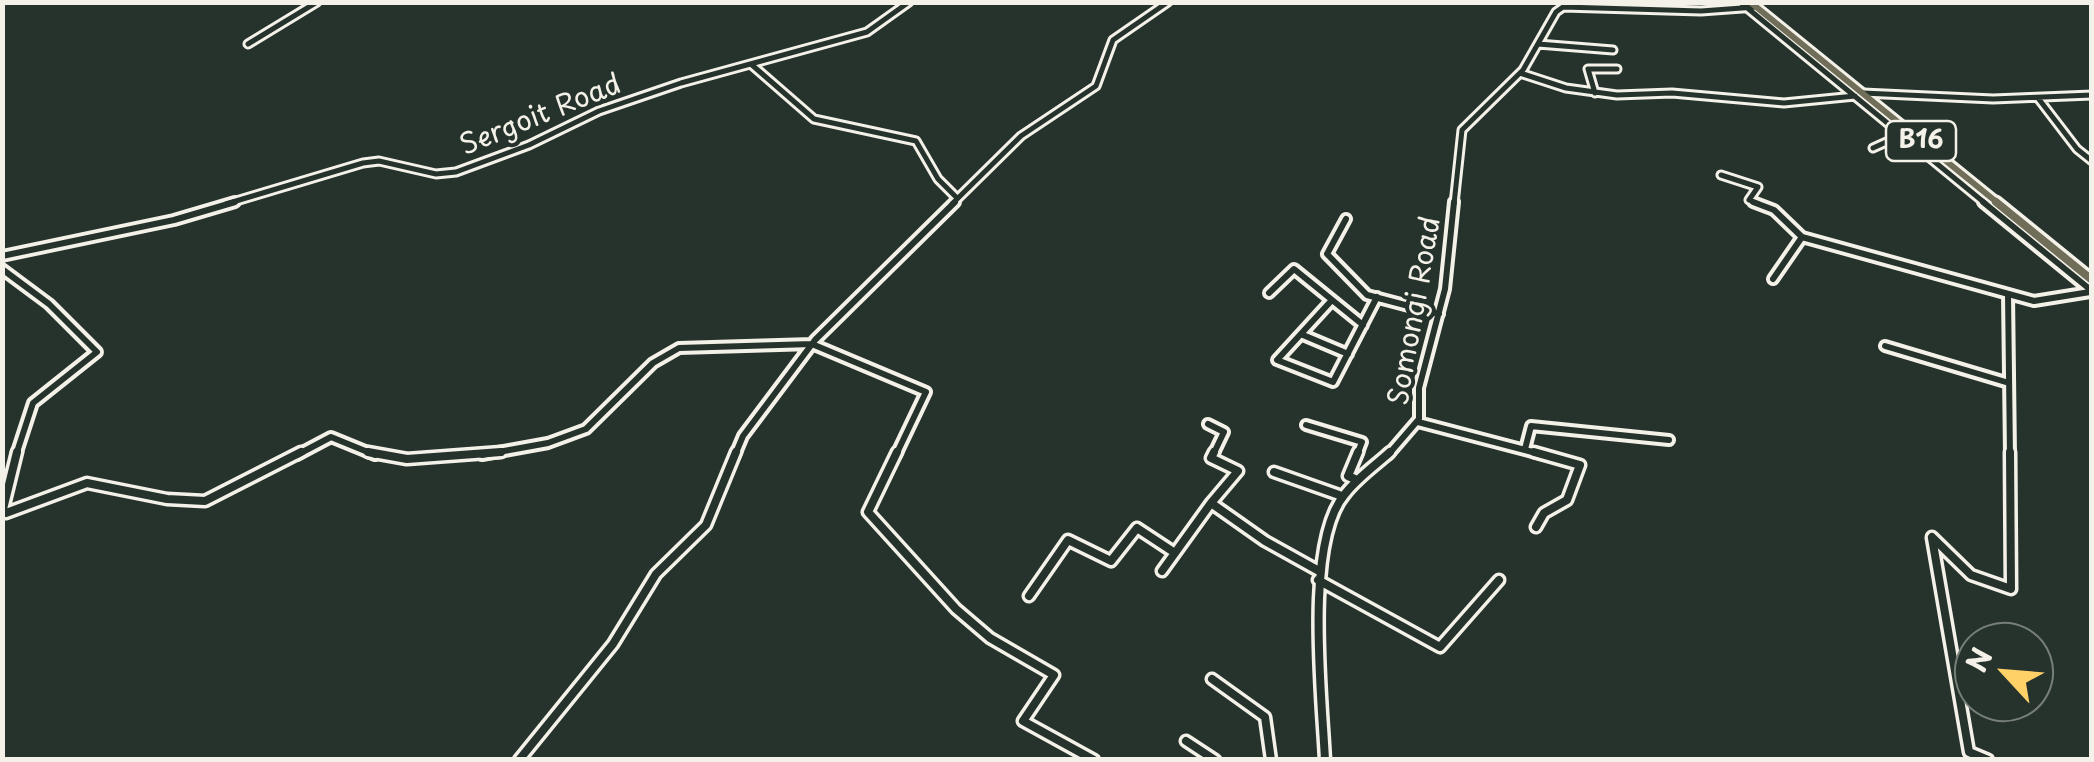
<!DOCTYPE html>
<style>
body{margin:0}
#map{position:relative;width:2094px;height:762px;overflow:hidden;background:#26332d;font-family:"Playpen Sans",sans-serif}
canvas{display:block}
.frame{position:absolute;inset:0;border:5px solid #f4f1e8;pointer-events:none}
.north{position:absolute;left:1954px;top:622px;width:100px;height:100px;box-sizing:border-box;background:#26332d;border:2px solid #787f78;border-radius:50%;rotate:296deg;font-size:28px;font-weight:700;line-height:40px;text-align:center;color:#f4f1e8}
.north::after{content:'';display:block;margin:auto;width:35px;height:45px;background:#ffd166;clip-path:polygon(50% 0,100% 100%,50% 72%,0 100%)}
</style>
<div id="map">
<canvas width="2094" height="762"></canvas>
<div class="frame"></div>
<div class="north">N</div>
</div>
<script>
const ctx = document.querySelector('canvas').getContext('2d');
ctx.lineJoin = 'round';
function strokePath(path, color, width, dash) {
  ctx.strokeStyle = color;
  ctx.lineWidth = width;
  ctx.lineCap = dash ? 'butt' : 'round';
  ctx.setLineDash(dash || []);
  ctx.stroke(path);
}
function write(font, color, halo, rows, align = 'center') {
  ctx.font = font + ' "Playpen Sans",sans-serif';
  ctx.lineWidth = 8;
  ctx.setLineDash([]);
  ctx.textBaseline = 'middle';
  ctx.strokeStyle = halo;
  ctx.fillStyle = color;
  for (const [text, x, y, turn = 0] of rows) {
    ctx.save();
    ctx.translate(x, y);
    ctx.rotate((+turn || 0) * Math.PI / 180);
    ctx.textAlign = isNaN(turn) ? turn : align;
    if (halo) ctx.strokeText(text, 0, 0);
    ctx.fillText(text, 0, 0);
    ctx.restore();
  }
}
const minorFar2 = new Path2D(`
 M1740 2 1986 204
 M248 44 317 2
 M1538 44 1613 50
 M752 65 814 119 916 141 938 179 957 198
 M1520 73 1566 88 1617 95 1672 93 1784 103 1855 96
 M1595 93 1588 69H1617
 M1863 93 1993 99 2092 95
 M2038 98 2077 149 2092 161
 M1873 148 1904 134
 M1721 175 1758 187 1749 200 1759 204
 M226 204 363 163 379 161 436 174 456 172 529 145 599 111 681 83 867 32 909 2
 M952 204 1021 136 1096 86 1113 40 1168 2
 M1454 204 1462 130 1523 70 1556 12 1563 7 1701 11 1756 7`);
const minorFar1 = new Path2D(`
 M1753 202 1774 210 1802 237 2034 301 2090 292
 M1983 202 2092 291
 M1346 219 1327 254 1367 295 1439 314
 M2 256 174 220 235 202
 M2 269 49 304 97 352 33 403 16 455
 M1773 279 1802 237
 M1269 293 1294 269 1363 325
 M2008 294 2010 455
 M1332 300 1277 360 1333 382 1377 297
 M1303 335 1348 354
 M1885 346 2009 383
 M1418 422 1544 455
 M1208 424 1224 432 1213 455
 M1306 425 1362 442 1357 455
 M1525 449 1531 426 1669 440
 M297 455 331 437 375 455
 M482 455 548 443 586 429 653 363 679 348 812 344 926 392 896 455
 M735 455 743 436 815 340 955 202
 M1388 455 1419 419V388L1445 289 1454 202`);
const minor = new Path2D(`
 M17 452 3 509 6 513 87 483 167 499 205 501 301 452
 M368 452 407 459 501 452
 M897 452 868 512 956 609 990 638 1054 675 1023 721 1094 760
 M1214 452 1211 458 1238 471 1211 503 1265 541 1319 571
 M1534 452 1580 465 1567 500 1544 513 1536 527
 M1274 472 1342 496
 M1357 480 1348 476 1358 452
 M1932 537 1971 575 2011 589 2010 452
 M1932 538 1969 752 1988 760
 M1162 571 1211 503
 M1318 580 1440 647 1499 580
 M1029 596 1068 540 1111 561 1137 528 1175 553
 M1212 679 1265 717 1271 760
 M1186 741 1215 760
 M519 760 613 644 656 574 706 525 736 452
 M1325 760C1322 697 1304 542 1345 494 1357 478 1376 465 1390 452`);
const majorFar1 = new Path2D(`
 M1750 2 1999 204`);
const major = new Path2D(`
 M1996 202 2092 280`);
const shields = [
 [1921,141,70]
];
const shieldNames = [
 ["B16",1921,141]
];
const streetNames = [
 ["Sergoit Road",541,116,-22],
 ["Somongi Road",1416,311,-80]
];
strokePath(minorFar2, '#f4f1e8', 11);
strokePath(minorFar1, '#f4f1e8', 14);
strokePath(minor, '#f4f1e8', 15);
strokePath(majorFar1, '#f4f1e8', 12);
strokePath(major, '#f4f1e8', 15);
strokePath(minorFar2, '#26332d', 5);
strokePath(minorFar1, '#26332d', 6);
strokePath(minor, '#26332d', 8);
strokePath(majorFar1, '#706e59', 6);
strokePath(major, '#706e59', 8);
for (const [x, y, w] of shields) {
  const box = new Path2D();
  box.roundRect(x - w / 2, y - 20, w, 40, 8);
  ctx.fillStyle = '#26332d';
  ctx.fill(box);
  strokePath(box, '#f4f1e8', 2.5);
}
write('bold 25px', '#f4f1e8', null, shieldNames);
write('28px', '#f4f1e8', '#26332d', streetNames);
</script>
